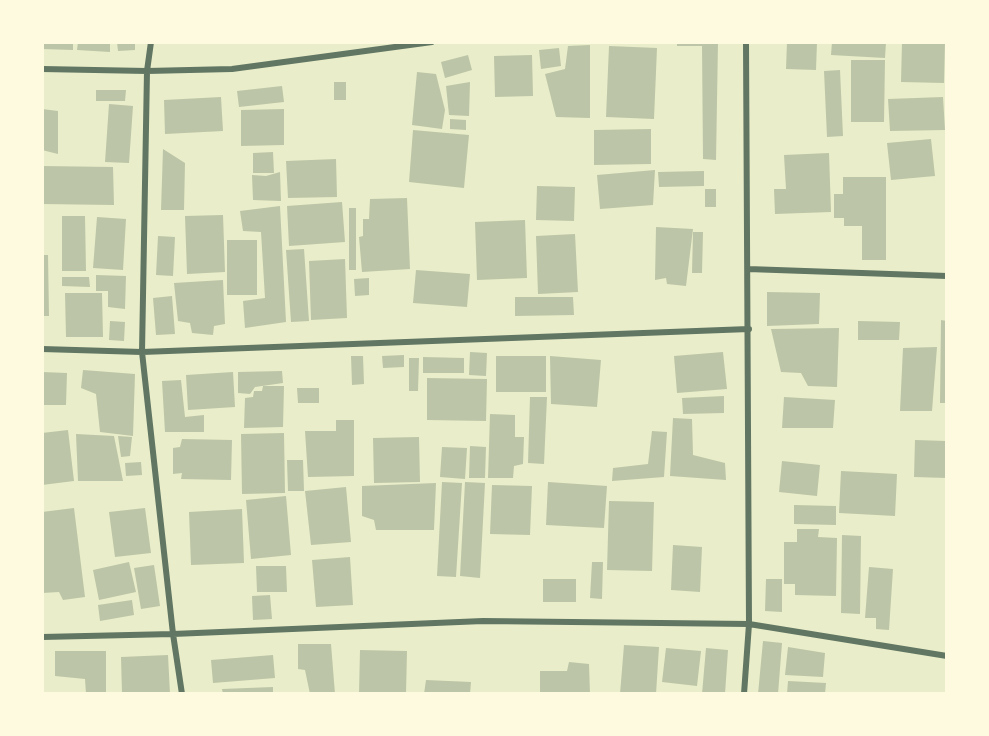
<!DOCTYPE html>
<style>
body{margin:0}
#map{position:relative;width:989px;height:736px;overflow:hidden;background:#e9edc9;font-family:"Asap Condensed",sans-serif}
canvas{display:block}
.frame{position:absolute;inset:0;border:44px solid #fefae0;pointer-events:none}
</style>
<div id="map">
<canvas width="989" height="736"></canvas>
<div class="frame"></div>
</div>
<script>
const ctx = document.querySelector('canvas').getContext('2d');
ctx.lineJoin = 'round';
function fill(path, color) {
  ctx.fillStyle = color;
  ctx.fill(path, 'evenodd');
}
function strokePath(path, color, width, dash) {
  ctx.strokeStyle = color;
  ctx.lineWidth = width;
  ctx.lineCap = dash ? 'butt' : 'round';
  ctx.setLineDash(dash || []);
  ctx.stroke(path);
}
const building = new Path2D(`
 M42 42H73V50L42 49Z
 M78 42H110V52L77 50Z
 M117 42H135V50L118 51Z
 M677 42H718L716 160 703 159 702 46H677Z
 M787 42H817L816 70 786 69Z
 M832 42H886L885 58 831 55Z
 M902 42H945L944 83 901 82Z
 M590 45V118L556 117 545 74 565 69 568 46Z
 M609 46 657 48 654 119 606 117Z
 M559 48 561 66 541 69 539 50Z
 M468 55 472 70 445 78 441 62Z
 M532 55 533 96 495 97 494 56Z
 M851 60H885L884 122H851Z
 M840 70 843 136 827 137 824 71Z
 M417 72 436 74 445 110 442 129 412 125Z
 M334 82H346V100H334Z
 M470 82 469 116 449 115 446 86Z
 M282 86 284 102 239 107 237 91Z
 M96 90H126L125 101H96Z
 M221 97 223 131 165 134 164 100Z
 M943 97 945 130 890 131 888 99Z
 M109 104 133 106 129 163 105 162Z
 M42 109 58 111V154L42 150Z
 M284 109V145L241 146V110Z
 M450 119 466 120V130L450 129Z
 M651 129V164L594 165V130Z
 M413 130 469 135 464 188 409 182Z
 M931 139 935 176 891 180 887 143Z
 M163 149 185 163 184 210H161Z
 M273 152 274 173H253V153Z
 M829 153 831 212 775 214 774 189H786L784 155Z
 M336 159 337 197 288 198 286 161Z
 M42 166 113 167 114 205 42 204Z
 M655 170 653 205 600 209 597 175Z
 M704 171V186L659 187 658 172Z
 M280 172 281 201 253 200 252 175 266 176Z
 M843 177H886V260H862V226H844V218H834V194H843Z
 M537 186 575 187 574 221 536 220Z
 M705 189H716V207H705Z
 M407 198 410 269 362 272 359 237 363 236V219H369L370 199Z
 M342 202 345 242 289 246 287 206Z
 M280 206 286 322 245 328 243 301 265 298 261 232 243 231 240 211Z
 M349 208H356V270H349Z
 M223 215 225 272 187 274 185 216Z
 M62 216H85L86 271H62Z
 M97 217 126 219 123 270 93 268Z
 M525 220 527 278 477 280 475 222Z
 M656 227 693 229 686 286 667 284 666 278 655 280Z
 M693 232H703L702 273H692Z
 M575 234 578 292 538 294 536 236Z
 M158 236 175 237 173 276 156 275Z
 M227 240H257V295H227Z
 M304 249 309 321 291 322 286 250Z
 M42 255H48L49 316H42Z
 M345 259 347 318 311 320 309 261Z
 M416 270 470 274 467 307 413 303Z
 M96 275 126 276 125 309 108 307V291H96Z
 M62 277H89L90 287 62 286Z
 M369 278V295L355 296 354 279Z
 M223 280 225 324 214 326 213 335 192 333 190 323 178 321 174 283Z
 M767 292 820 293 819 324 767 326Z
 M65 293H102L103 337H66Z
 M172 296 175 334 156 335 153 298Z
 M515 297H573L574 315 515 316Z
 M941 320 947 321V403H940Z
 M110 321 125 322 124 341 109 340Z
 M858 321 900 322 899 340H858Z
 M839 328 837 387 808 386 801 373 781 372 771 329Z
 M937 347 932 411H900L903 348Z
 M470 352 487 353 486 376 469 375Z
 M723 352 727 389 677 393 674 356Z
 M404 355V367L383 368 382 356Z
 M351 356H363L364 384 352 385Z
 M496 356H546V392H496Z
 M550 356 601 360 597 407 551 404Z
 M423 357 464 358V373H423Z
 M409 358H419L418 391H409Z
 M83 370 135 374 133 436 100 432 96 394 81 388Z
 M282 371 283 383 255 387 250 394 238 393V372Z
 M42 372 67 373 66 405H42Z
 M233 372 235 407 188 410 186 375Z
 M427 378 487 379 486 421 427 420Z
 M181 380 185 417 204 415V432H165L162 381Z
 M263 386H284L283 427 244 428 245 398 253 397 254 391H262Z
 M297 388H319V403H298Z
 M724 396V413L683 414 682 398Z
 M530 397H547L544 464 528 463Z
 M784 397 835 400 833 428H782Z
 M490 414 515 415V437H524L523 464 514 466 513 478H488Z
 M673 418 692 419 693 455 725 463 726 480 670 476Z
 M336 420H354V476L308 477 305 431H336Z
 M68 430 74 481 42 485V433Z
 M652 431 667 432 664 477 612 481 613 468 648 464Z
 M284 433 285 493 242 494 241 434Z
 M76 434 114 436 123 481H78Z
 M118 436 132 437 130 456 121 457Z
 M419 437 420 482 374 483 373 438Z
 M182 439 232 440 231 480 181 479 182 473 173 474V448L180 447Z
 M915 440 947 441V478L914 477Z
 M470 446 486 447 485 478H469Z
 M442 447 467 448 465 479 440 477Z
 M287 460H303L304 491H288Z
 M782 461 820 465 817 496 779 492Z
 M141 462 142 475 126 476 125 463Z
 M841 471 897 474 895 516 839 513Z
 M442 482 462 483 456 577 437 576Z
 M465 482 485 483 480 578 460 576Z
 M548 482 607 486 604 528 546 525Z
 M436 483 434 530H376L374 520 362 516V486Z
 M492 485 532 486 530 535 490 534Z
 M346 487 351 542 311 545 305 491Z
 M286 496 291 555 251 559 246 500Z
 M609 501 654 502 652 571 607 570Z
 M794 505 836 506V525L794 524Z
 M74 508 85 597 63 600 59 592 42 593V512Z
 M145 508 151 553 115 557 109 512Z
 M242 509 244 563 191 565 189 512Z
 M797 529H819L818 537 837 538 836 596 795 595V584H784V542H797Z
 M842 535 861 536 860 614 841 613Z
 M673 545 702 547 700 592 671 590Z
 M350 557 353 605 316 607 312 560Z
 M129 562 136 592 99 600 93 570Z
 M592 562H603L602 599 590 598Z
 M154 565 160 606 141 609 134 568Z
 M256 566H286L287 592H257Z
 M869 567 893 569 889 630 876 629V618H865Z
 M543 579H576V602H543Z
 M766 579H782V612L765 611Z
 M270 595 272 619 253 620 252 596Z
 M132 600 134 615 100 621 98 605Z
 M763 641 782 643 778 694H758Z
 M298 644H331L335 694H310L305 670 298 669Z
 M624 645 659 647 656 694H620Z
 M788 647 825 653 823 677 785 675Z
 M666 648 701 651 697 686 662 682Z
 M706 648 728 650 725 694H702Z
 M360 650 407 651 406 694H359Z
 M55 651H106V694H86L85 679 55 676Z
 M168 655 170 694H122L121 657Z
 M273 655 275 678 213 683 211 660Z
 M569 662 589 664 590 694H540V671H567Z
 M426 680 471 682 470 694H424Z
 M788 681 826 683 825 694H787Z
 M273 687V694H223L222 689Z`);
const minor = new Path2D(`
 M151 42 147 71 142 352 173 634 182 694
 M42 69 147 71 232 69 432 42
 M748 269 947 276
 M42 349 142 352 749 329
 M42 637 173 634 483 621 749 624 947 656
 M744 694 749 624 746 42`);
fill(building, '#bcc5a7');
strokePath(minor, '#617663', 6);
</script>
